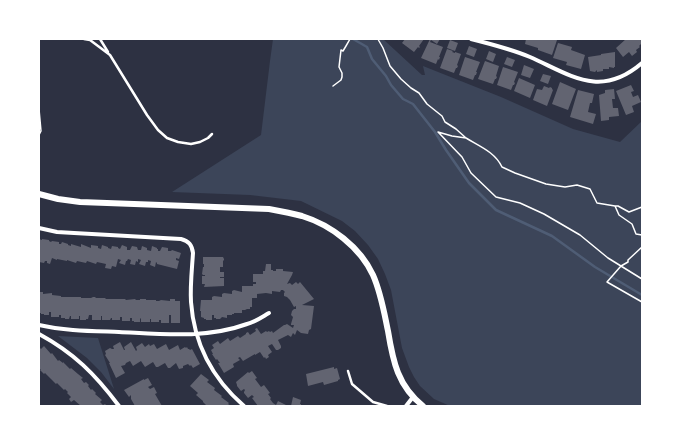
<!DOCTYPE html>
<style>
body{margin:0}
#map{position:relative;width:681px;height:445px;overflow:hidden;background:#2d3142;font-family:"Noto Sans",sans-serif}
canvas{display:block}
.frame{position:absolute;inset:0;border:40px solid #fff;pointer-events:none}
</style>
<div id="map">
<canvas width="681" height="445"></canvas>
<div class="frame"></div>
</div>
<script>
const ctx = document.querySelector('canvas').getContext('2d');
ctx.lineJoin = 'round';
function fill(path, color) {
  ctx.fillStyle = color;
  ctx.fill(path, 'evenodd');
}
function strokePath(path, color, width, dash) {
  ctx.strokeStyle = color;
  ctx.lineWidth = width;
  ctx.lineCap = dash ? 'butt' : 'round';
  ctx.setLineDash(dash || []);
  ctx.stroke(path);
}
const green = new Path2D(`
 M273 39H383L422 75H425L423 66 501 97 573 129 620 142 642 121V406H450L434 399 420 386 414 377 409 367 402 348 391 290 385 274 378 259 368 245 355 231 342 221 301 201 250 195 172 192 261 135 270 61Z
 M58 336 98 338 114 389 101 372 87 358Z`);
const stream = new Path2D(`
 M353 39 367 47 372 59 386 76 391 85 403 99 413 104 435 132 446 150 469 183 496 210 552 236 595 267 642 295`);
const building = new Path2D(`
 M405 39H424L419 46 420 47 419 48 418 47 414 52 402 43Z
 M430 39H440L437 44 431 40 430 42 443 47 439 57H440L439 60 438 59 436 64 421 58Z
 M526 39H553L557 40 552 55 538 50V48L525 44Z
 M626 39H642V43L639 46 640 47 636 50 637 52 632 56 629 52 623 57 616 48Z
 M450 40 458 43 455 51 447 48Z
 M558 43 572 47 571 50 585 55 581 69 566 65 567 62 553 58Z
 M469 46 477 49 474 57 466 54Z
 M447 49 453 51 452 52 455 53V52L461 54 457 65 458 66 457 68H456L454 73 440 68Z
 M489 51 496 54 493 62 486 59Z
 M615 52V67H614V68L609 67V69H603V71L597 72V70L595 72 590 71 588 57 601 55V54Z
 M465 57 480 62 476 72H477L476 75H475L473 80 459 75Z
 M507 57 515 60 512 67 504 64Z
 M485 61 499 66 496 76 497 77 496 79H495L493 84 478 79Z
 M524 65 534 69 530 78 521 75Z
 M503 67 518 72 514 82 515 83 514 85H513L511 90 497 85Z
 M543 74 551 76 548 84 540 81Z
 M519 78 535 85 530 98 514 91Z
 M560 82 576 89 568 110 552 104Z
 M631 85 634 91 631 92 633 97 638 95 641 102 632 106 634 112 626 115 616 91Z
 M544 86 549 88 550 87 552 88V89L553 90 547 106 533 100 537 89 542 90Z
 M614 89 615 99H612L613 108H618L619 116 609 117V120L601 121 599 95 605 93V90Z
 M578 90 594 94 592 103H590L588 112 596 114 593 124 570 117Z
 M39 239 42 240V239L49 240V241L51 242 52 241 59 242V244H61L62 242 68 244V245L71 246V244L81 247V244L91 248V245L98 246V248L101 249 102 245 108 247V248L111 249 112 246 118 247V248L120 249 122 245 127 247V250H130L132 246 137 247 138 250H141L142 246 147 248V250L151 251 152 246 157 248V249H158V251H160L162 247 168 248V251H171L172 250 181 253 179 259 176 258V260L179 261 177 269 157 264V263L156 262 155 267 150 265 151 261 148 260V262H146L145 266 139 264 141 260 138 259V262L136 261 135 265 130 264 131 260 128 259 127 261H126L125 265 119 263 121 260 118 259 116 267 112 266 111 269 105 268 106 264 97 262 96 264 87 261 86 263 77 261 76 263 67 260V261L57 259V260L52 258 50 264 47 263V261H45L44 263 39 262Z
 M203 257H223L224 259V260L223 261V267H220V272H224V277H220V278H224V286L204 287 205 284H202V276H205V275H203L202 274 203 267H204V264H203Z
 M266 264H271V270H273V271H276V269H283V271L293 272 292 275 287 284 290 283 292 285 296 282 298 284 300 282 314 299 302 305 314 306 311 329 309 330 308 334 301 333 297 330 295 335 293 333 291 337 288 335 278 340 281 346V348L278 350H276L272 344 268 346 272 352 268 355 269 357 266 359 265 357 264 358 260 352 255 355V354L243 361 240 357 238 358 240 360 233 364 234 367 224 373 218 363H220L217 359 216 360 212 354H213L211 350 214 348 212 345 218 341 220 344 228 338 230 341 238 336 240 338 246 334V333L248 332 250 335 256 331 255 329 257 328 261 334 266 331 267 332 269 331 270 332 272 331 273 333 284 325H285L287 324 293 328 294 325H291V324L293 317 291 315 292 311 294 309H296V306L294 307 290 300 287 297 284 296V293L285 292 283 290H281L280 292 272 291V294L266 293 257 294V298H252V307H250V309H247L245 310H242V313H234V314H232V315H227V318L222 317 220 319H216V318H214V315H212V320H206V319H204V318L201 317V311H200L201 300H212V297L214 296 222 297V294L224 293 232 294V291L234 290 242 292V286H253V284H256V282H253V274H263V271H265Z
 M39 292H43V294L52 293V295L61 296V297H81V298H91L93 297H95L96 298H105L106 299H125L126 300 135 299 136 300H140V299H146V300H156V301H159L161 300 170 301V299H175V301H180V323H171V315H169V323H161V320H159V322H151V319H150V322H141V319L140 318V322H134V321H132V318H130V321H122V317H120V320H112V318H111L110 320H102V316H101V320H92V315H89L88 319H86V320H80V316H79V319H71V316H70L69 319H65V318H61V315H59V317H51V312H49V315H44V314H41V313H39Z
 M120 342 124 350H125L124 347 131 342 136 351 137 350 136 347 142 343 145 347 149 344 150 346 154 344 157 349 166 344 169 350 178 345 180 350 185 347 186 348 187 347 188 349H189L190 350 192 349 200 364 193 368 191 365 190 366 188 364 183 366V368L179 369 176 363 170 368H168L165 363 158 367H156L153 362 145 367 141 361 133 366 130 361 126 363 125 365 121 366 125 373 116 378 109 363H110L105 355 106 354 105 351 110 348 112 349H114L113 346Z
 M44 346 51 354 52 353 58 361 59 360 63 363V362L70 369 71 368 78 374 83 378 81 379 84 383 86 382 89 385 88 386 91 390 92 389 96 393 95 394 102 400 100 402 103 405 105 404 107 406H81L74 400 71 402 69 399 71 397 67 393 68 392 65 389 64 390 57 383 56 384 45 373 44 374 40 370H41L39 368V347L41 349Z
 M334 367V369L337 368 340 379 338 380V381L324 385 323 382 308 386 306 374Z
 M252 371 257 378 255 379 261 387 264 385 270 393 268 394 271 398 270 399 273 403 276 405 278 401 288 406H258L252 398 254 397 252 395 248 398 244 393V392L245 390 244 389 241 391 237 386V385L236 382 248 372 249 373Z
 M201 374 209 380 207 382 215 388 214 390 222 396 221 397 229 403 228 404 231 406H207L203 402V401L196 395 198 393 190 386Z
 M148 378 152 385 148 387 150 389 154 387 157 393 155 394 162 406H135L131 399V395L129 397 124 390 144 379V380Z
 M293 397 301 400 300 404H301V406H291Z`);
const path = new Path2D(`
 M378 39 379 41 383 48 390 66 401 79 411 88 419 93 427 104 442 116 445 122 456 129 466 138 452 136 438 132 462 157 471 173 496 197 520 203 544 214 580 235 608 258 642 279
 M333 86 341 80 342 77V73L339 67 341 50 343 51 346 46 350 39
 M39 109 41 131 39 135
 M466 138C479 146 495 152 502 167L515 173 546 184 565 187 577 185 590 189 597 203 615 206 619 215 632 224 636 234 642 235
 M615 206H618L629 212 642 207
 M642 247 628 260V262L621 266 607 282 642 302`);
const service = new Path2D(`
 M84 39 90 40 110 55 147 115 158 130 167 138 178 142 191 144 200 142 208 138 212 134
 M100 39 108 52
 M348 371 352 384 373 402 387 406`);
const minor = new Path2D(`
 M471 39C491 44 511 49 530 57 571 75 600 99 642 63
 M39 228 57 232 74 233 181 239C189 241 192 245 193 253 192 269 190 286 191 302 194 344 213 379 244 406
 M39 325C65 331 92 331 119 332 161 334 206 339 247 324 255 322 262 317 269 313
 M39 334C74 353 95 374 119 406
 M406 406 413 397`);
const secondary = new Path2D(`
 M39 194 58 199 80 202 269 209C280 211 291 213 302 216 331 225 360 247 373 275 381 293 384 312 388 331 393 362 398 386 423 406`);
fill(green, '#3c4559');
strokePath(stream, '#4f5d75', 2.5);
fill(building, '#626471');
strokePath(path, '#fff', 1.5);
strokePath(service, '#fff', 2.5);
strokePath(minor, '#fff', 4);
strokePath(secondary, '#fff', 6);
</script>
